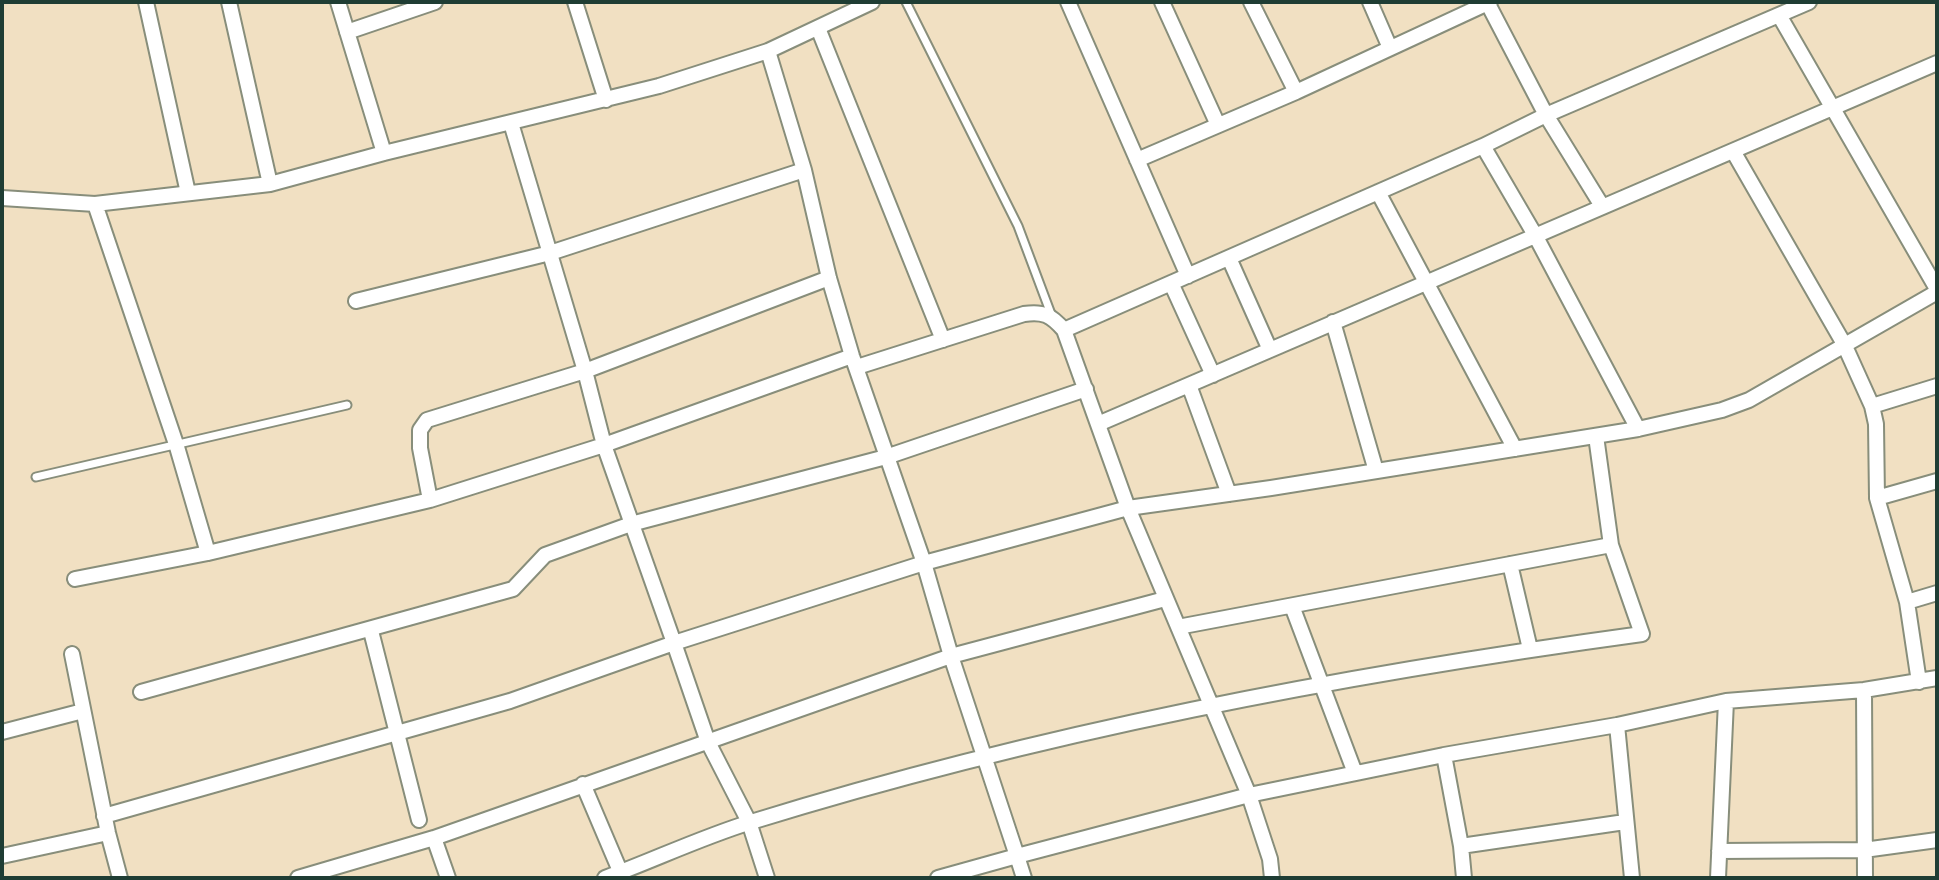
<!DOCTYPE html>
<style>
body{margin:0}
#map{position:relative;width:1939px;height:880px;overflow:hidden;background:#f1e0c2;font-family:"Comic Neue",sans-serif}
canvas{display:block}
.frame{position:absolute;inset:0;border:4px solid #1f3d34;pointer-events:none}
</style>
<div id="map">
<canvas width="1939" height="880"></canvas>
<div class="frame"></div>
</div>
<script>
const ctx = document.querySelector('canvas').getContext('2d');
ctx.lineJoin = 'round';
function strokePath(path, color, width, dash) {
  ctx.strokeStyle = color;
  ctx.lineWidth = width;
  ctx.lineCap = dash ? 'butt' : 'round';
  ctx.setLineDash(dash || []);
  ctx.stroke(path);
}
const service = new Path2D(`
 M906 2 1018 226 1051 314
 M36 477 347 405`);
const minor = new Path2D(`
 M146 2 188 193
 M229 2 270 184
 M338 2 384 153
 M575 2 606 100
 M1068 2 1188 276
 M1162 2 1218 125
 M1251 2 1296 92
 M1370 2 1390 48
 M1487 2 1546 115 1602 206
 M1779 15 1937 289
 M818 28 943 340
 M347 32 435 2
 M768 51 804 170 829 278 852 356 924 563 951 656 1017 856 1249 795 1444 755
 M511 123 585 371 604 445 674 643 924 563 1128 508 1271 488 1638 429 1722 410 1749 400 1937 292
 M1483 146 1535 235 1638 429
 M1733 151 1844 344 1872 406 1876 424 1877 498 1907 602 1919 682
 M1137 160 1296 92 1490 2
 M1378 192 1515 449
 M2 198 95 204 270 184 384 153 659 86 768 51 872 2
 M95 204 177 447 208 553
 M1229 258 1270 350
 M1171 283 1213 375
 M356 301 550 253 804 170
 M1333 322 1376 471
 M1064 330 1483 146 1546 115 1809 2
 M857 367 1024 314C1043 311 1051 315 1064 330L1128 508 1249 795 1270 859 1272 878
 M1189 385 1229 494
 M1872 406 1937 386
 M1098 424 1937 63
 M1877 498 1937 481
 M430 500 420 448V430L427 420 585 371 829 278
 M1510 564 1530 649
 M75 579 208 553 430 500 604 445 852 356
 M1907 602 1937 593
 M1292 606 1355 773
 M1178 627 1611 545
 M371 631 419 820
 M72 654 108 833 120 878
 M1864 690 1865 878
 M141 692 513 589 545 555 631 524 886 457 1086 389
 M1617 725 1632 878
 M2 732 83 711
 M583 784 623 878
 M104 816 510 701 674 643 708 742 749 822 767 878
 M434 838 448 878
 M1461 846 1625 822
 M1719 851 1864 850 1937 840
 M2 856 108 833
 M298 878 434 838 951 656 1165 599
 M605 878C654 860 702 837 751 822 1042 732 1341 675 1642 634L1611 545 1596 436
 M938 878 1017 856 1024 878
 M1464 878 1461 846 1444 755 1617 725 1726 701 1864 690 1937 678
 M1718 878 1726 701`);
strokePath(service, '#888e7b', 11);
strokePath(minor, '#888e7b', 18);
strokePath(service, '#fff', 7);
strokePath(minor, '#fff', 14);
</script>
